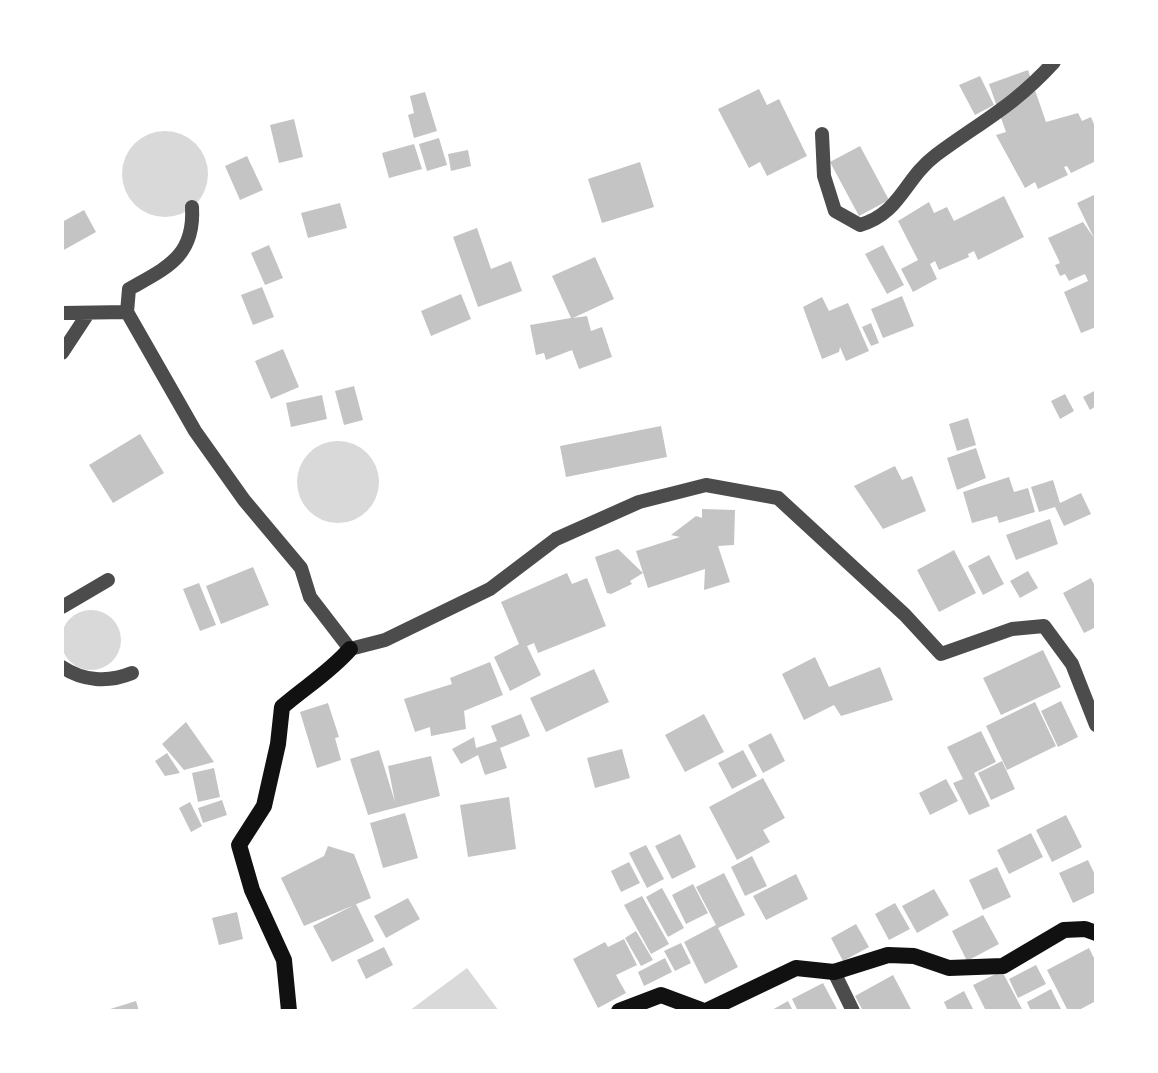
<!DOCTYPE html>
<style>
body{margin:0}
#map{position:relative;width:1158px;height:1073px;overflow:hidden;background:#fff;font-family:"DejaVu Sans",sans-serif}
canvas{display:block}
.frame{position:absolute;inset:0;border:64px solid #fff;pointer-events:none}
</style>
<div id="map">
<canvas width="1158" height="1073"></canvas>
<div class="frame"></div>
</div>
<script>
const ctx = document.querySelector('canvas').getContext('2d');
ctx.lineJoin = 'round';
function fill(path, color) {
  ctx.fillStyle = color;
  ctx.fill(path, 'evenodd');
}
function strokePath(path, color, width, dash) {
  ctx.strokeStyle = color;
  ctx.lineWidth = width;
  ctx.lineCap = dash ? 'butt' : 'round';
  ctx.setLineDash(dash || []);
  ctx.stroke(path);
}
const water = new Path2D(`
 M122 174a43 43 0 1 1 86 0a43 43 0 1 1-86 0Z
 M297 482a41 41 0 1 1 82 0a41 41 0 1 1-82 0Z
 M61 640a30 30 0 1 1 60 0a30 30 0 1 1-60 0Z
 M467 968 499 1011H409Z`);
const building = new Path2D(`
 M1028 70 1046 122 1078 113 1082 121 1091 117 1096 129V161L1071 173 1067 166 1064 167 1068 175 1038 189 1035 182 1025 188 996 135 1006 132 989 84Z
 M980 76 994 105 975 115 959 85Z
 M759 89 767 105 779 99 807 156 767 176 760 162 749 168 718 109Z
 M425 92 437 131 414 138 408 115 414 113 410 96Z
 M294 119 303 157 279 163 270 125Z
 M439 138 447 165 427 171 419 144Z
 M414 144 422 169 389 178 382 153Z
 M860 146 889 200 859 216 830 162Z
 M468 150 471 166 451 171 448 154Z
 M247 156 263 190 240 200 225 166Z
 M640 162 654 207 602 223 588 179Z
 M1096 194V327L1081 333 1064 292 1088 281 1085 274 1069 281 1065 274 1060 276 1055 265 1060 263 1048 238 1083 222 1094 238 1077 203Z
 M1004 196 1024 237 978 260 974 251 968 254 969 257 939 270 935 261 930 264 937 279 913 292 901 269 918 260 898 221 929 202 934 213 947 207 954 221Z
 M340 203 347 228 308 238 301 213Z
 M84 210 96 232 62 251V222Z
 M477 228 491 269 511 261 522 291 478 307 453 237Z
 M269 245 283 278 265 285 251 253Z
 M883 245 904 285 887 294 865 254Z
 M595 257 614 299 573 318 587 316 591 331 602 327 612 357 579 369 572 350 546 360 544 353 536 355 530 325 571 318 552 276Z
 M262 287 274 317 253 325 241 295Z
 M461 294 471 319 431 336 421 311Z
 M902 296 914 326 883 338 871 309Z
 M822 297 829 311 848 303 869 351 846 361 840 347 839 352 822 359 803 307Z
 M871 323 879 343 871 346 862 327Z
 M283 349 299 387 271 399 255 361Z
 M354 386 363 420 344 425 335 391Z
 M1096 390V406L1090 410 1083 397Z
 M1065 394 1074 411 1060 419 1051 401Z
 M322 395 327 419 291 427 286 403Z
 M968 418 976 445 957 451 949 424Z
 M661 426 667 457 566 477 560 446Z
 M140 434 164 473 113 503 89 465Z
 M976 448 986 478 957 490 947 458Z
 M895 466 902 480 912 476 926 511 883 529 854 486Z
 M1009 477 1014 492 1028 488 1035 512 999 523 997 516 972 523 963 492Z
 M1053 480 1060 503 1081 493 1091 514 1064 526 1055 507 1039 512 1031 487Z
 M702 509 735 510 734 545 718 546 730 582 704 590 705 569 648 588 636 551 680 537 671 535 696 516 702 518Z
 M1050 519 1058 544 1016 560 1006 535Z
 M618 549 643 573 630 581 632 584 611 594 607 593 595 557Z
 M954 550 976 593 939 612 917 570Z
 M989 555 1004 584 983 595 968 566Z
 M253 567 269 605 221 624 206 586Z
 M1028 571 1038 588 1020 598 1010 581Z
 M567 573 572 584 587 578 606 626 538 653 534 643 527 646 541 675 510 691 494 657 519 644 501 602Z
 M1091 578 1096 588V627L1084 633 1063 593Z
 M199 583 216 625 200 631 183 589Z
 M1043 650 1061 687 1001 715 983 678Z
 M815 657 829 687 880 667 893 700 841 716 834 705 804 720 782 674Z
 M490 662 503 695 464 711 466 729 431 736 430 727 415 732 404 699 452 684 450 678Z
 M594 669 609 702 546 732 530 698Z
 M1061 701 1078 737 1058 747 1041 711Z
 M1035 702 1056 746 1007 770 986 726Z
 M328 703 339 737 335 738 341 760 317 768 300 712Z
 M521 714 530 736 500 748 507 768 485 775 478 755 461 764 452 749 474 737 476 748 497 741 491 726Z
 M704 714 724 752 685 772 665 735Z
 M186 722 214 762 184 770 162 744Z
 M981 731 996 762 974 773 990 806 969 815 953 783 963 779 947 747Z
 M771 733 785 761 763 773 748 745Z
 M622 749 630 778 595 788 587 758Z
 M379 750 395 802 388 766 431 756 440 796 368 815 350 759Z
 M743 750 757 776 732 789 718 763Z
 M167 753 180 773 165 776 155 761Z
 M1002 761 1015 789 991 800 978 773Z
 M214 768 220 797 198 802 192 773Z
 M763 778 785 818 763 830 770 842 737 860 709 807Z
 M946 779 958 801 930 815 919 793Z
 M509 797 516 849 468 857 460 805Z
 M222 800 227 815 203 823 198 808Z
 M190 802 202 826 191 832 179 808Z
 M405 813 418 858 383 868 370 823Z
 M1066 815 1082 847 1052 862 1036 830Z
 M1031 833 1043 857 1009 874 997 850Z
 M680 834 696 867 672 879 655 846Z
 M646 845 664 879 647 888 629 853Z
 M328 846 354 854 371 898 304 926 281 878 324 856Z
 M752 856 767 886 745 896 731 867Z
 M1088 860 1096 877V892L1073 903 1059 873Z
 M629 862 640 883 621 892 611 871Z
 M997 867 1011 897 983 910 969 880Z
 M724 873 745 915 718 928 738 967 705 984 684 942 716 925 696 887Z
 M796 874 808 899 766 920 753 896Z
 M693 884 708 913 686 924 672 895Z
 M662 888 684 928 668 937 646 897Z
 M934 889 949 915 917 933 902 906Z
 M642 896 669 944 651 954 624 905Z
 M408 898 420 919 386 938 374 916Z
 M895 903 910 929 889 940 875 914Z
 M356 904 374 941 332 962 313 926Z
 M237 912 243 939 219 945 212 918Z
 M983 915 999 944 967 961 952 931Z
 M856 924 869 947 843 961 831 938Z
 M636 931 653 960 641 966 625 938Z
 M624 939 637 965 616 975 626 993 598 1008 573 959 605 942 608 947Z
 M681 943 691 963 675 971 664 951Z
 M384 947 393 965 366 979 357 960Z
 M1089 948 1096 962V1001L1077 1011H1068L1047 970Z
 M665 958 672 972 644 986 638 972Z
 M1036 965 1046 984 1018 998 1009 979Z
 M1002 971 1023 1011H986L973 985Z
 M893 975 912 1011H863L855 996Z
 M823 983 838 1011H798L792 999Z
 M1051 989 1062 1011H1031L1027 1002Z
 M964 991 974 1011H948L944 1002Z
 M136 1001 139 1011H107V1010Z
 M788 1001 793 1011H770Z`);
const tertiary = new Path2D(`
 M822 134 824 176 835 211 860 225C901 213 904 179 936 155 982 121 1014 106 1054 62
 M127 312 129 289C166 268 195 257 192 207
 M62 313 127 312 195 431 244 500 301 568 310 597 350 649 385 640 490 589 556 539 639 502 706 485 778 498 905 615 941 654 1012 629 1044 626 1072 664 1096 725
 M62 353 87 315
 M62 607 108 580
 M62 667C83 681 108 683 132 673
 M834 972 853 1011`);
const secondary = new Path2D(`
 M289 1011 284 960 252 890 239 845 264 806 278 744 282 707C305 687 330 672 350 649
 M619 1011 661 995 704 1011
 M706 1011 796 968 834 972 888 955 914 956 949 968 1003 966 1064 930 1085 929 1096 933`);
fill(water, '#d9d9d9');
fill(building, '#c4c4c4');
strokePath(tertiary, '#4c4c4c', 14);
strokePath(secondary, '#111', 16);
</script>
